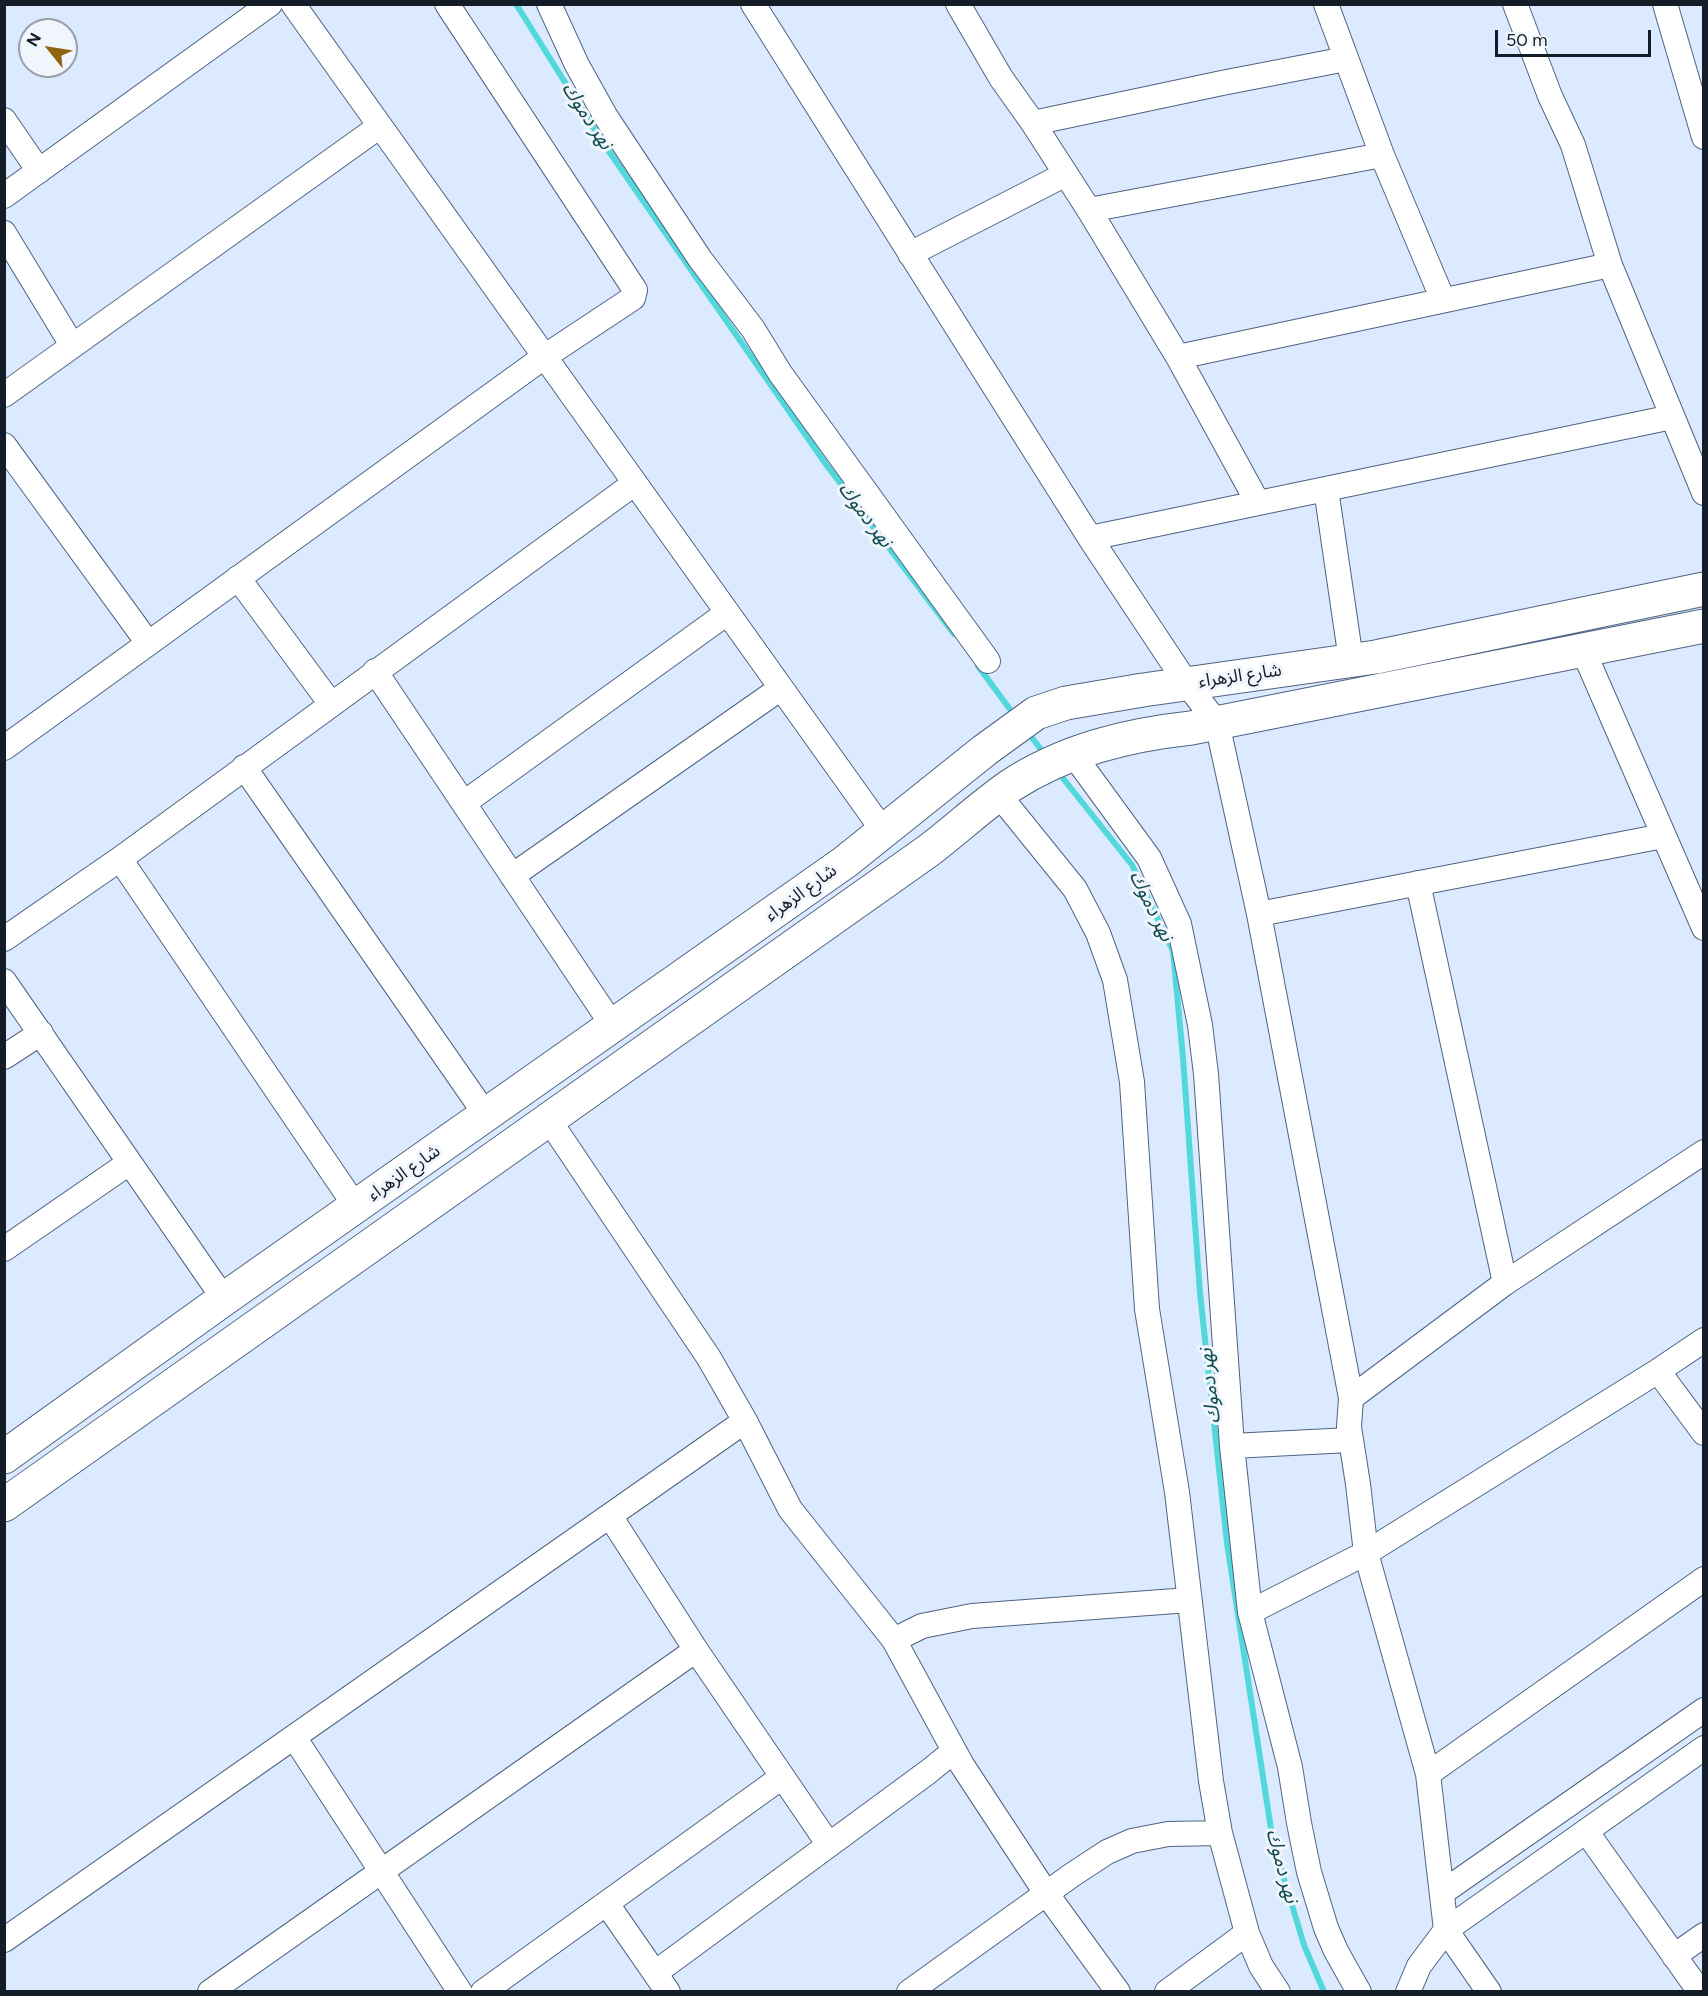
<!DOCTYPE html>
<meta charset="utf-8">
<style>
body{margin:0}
#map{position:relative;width:1708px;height:1996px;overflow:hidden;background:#dbeaff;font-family:Figtree,sans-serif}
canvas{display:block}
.frame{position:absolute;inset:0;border:6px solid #141c28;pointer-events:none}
.north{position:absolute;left:18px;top:18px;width:60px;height:60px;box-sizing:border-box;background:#f1f6fd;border:2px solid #999fa8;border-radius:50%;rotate:300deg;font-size:16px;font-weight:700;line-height:24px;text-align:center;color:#141c28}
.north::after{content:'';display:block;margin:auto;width:21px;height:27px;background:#91650f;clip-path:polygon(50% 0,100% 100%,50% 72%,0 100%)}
.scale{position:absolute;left:1495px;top:30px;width:156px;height:27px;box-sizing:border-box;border:3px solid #141c28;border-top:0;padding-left:8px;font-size:18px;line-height:21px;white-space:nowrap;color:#141c28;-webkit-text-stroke:4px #f1f6fd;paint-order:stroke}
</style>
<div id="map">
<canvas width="1708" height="1996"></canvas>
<div class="frame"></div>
<div class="north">N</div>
<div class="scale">50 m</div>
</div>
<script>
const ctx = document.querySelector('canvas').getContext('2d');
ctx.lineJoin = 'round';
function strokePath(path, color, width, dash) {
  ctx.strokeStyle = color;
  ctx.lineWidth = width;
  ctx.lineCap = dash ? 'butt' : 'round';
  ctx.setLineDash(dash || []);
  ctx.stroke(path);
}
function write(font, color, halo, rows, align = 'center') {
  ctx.font = font + ' Figtree,"Noto Sans Arabic",sans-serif';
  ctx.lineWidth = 6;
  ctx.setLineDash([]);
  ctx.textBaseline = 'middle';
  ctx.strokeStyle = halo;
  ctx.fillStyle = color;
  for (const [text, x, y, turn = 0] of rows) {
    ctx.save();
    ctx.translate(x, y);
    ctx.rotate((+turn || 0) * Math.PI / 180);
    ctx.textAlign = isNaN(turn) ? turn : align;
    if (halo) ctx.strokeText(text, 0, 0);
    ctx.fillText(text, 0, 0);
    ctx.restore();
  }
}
const stream = new Path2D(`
 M516 4 601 140 825 463 954 634
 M978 666 1015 716
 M1027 731 1046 756
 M1058 772 1132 865 1173 951 1183 1058 1200 1293 1227 1543 1273 1842 1304 1945 1324 1992`);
const street = new Path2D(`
 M293 4 884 832
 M549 4 577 65 606 117 700 259 753 329 780 373 988 661
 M753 4 1090 538 1187 684 1217 723 1259 914 1351 1398 1349 1427 1358 1484 1366 1553 1428 1774 1446 1930 1489 1992
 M958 4 1001 78 1033 123 1089 210 1178 357 1258 503
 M1326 4 1382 155 1443 300
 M1515 4 1550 96 1573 145 1610 265 1704 493
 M1665 4 1704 137
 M4 120 39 171
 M1033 123 1222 83 1346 59
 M4 196 270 4
 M1089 210 1382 155
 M4 233 72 345
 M910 254 1066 174
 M1178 357 1610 265
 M4 395 380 126
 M4 445 148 643
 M1326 489 1351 660
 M1090 538 1672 417
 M238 578 331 704
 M1583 650 1704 928
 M375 671 613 1026
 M4 748 544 357 633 298 635 290 447 4
 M1073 754 1149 858 1179 924 1200 1025 1206 1074 1232 1446 1250 1612 1290 1767 1299 1823 1309 1872 1326 1928 1336 1951 1359 1992
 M244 767 486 1115
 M999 795 1075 889 1098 933 1115 980 1132 1082 1147 1309 1177 1492 1211 1781 1220 1833 1247 1933 1261 1966 1278 1992
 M464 803 727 613
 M120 859 356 1207
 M512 876 781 688
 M1418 883 1505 1283
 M1259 914 1663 836
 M4 939 120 859 635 483
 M4 981 224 1299
 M4 1057 41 1033
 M549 1120 709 1358 745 1421 790 1509 894 1640 962 1765 1046 1893 1118 1992
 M4 1249 129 1163
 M1658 1371 1704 1433
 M1351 1398 1505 1283 1704 1152
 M1232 1446 1350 1440
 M610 1516 696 1650 829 1845
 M1250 1612 1366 1553 1658 1371 1704 1340
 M894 1640 922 1626 972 1616 1189 1600
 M294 1737 460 1992
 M1428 1774 1704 1579
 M1586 1831 1700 1992
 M1443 1892 1704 1710
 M607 1904 668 1992
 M4 1940 745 1421
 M1674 1956 1704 1935
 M655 1973 928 1772 954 1751
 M210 1992 696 1650
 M483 1992 782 1777
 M909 1992 1072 1875 1107 1852 1132 1841 1168 1834 1220 1833
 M1167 1992 1247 1933
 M1408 1992 1419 1966 1446 1930 1704 1748`);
const secondary = new Path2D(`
 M4 1457 224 1299 845 862 985 750 1036 713 1066 703 1143 690 1376 657 1704 589
 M4 1505 928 851C956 830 981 806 1010 786 1065 750 1127 735 1191 728L1704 626`);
const streetNames = [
 ["شارع الزهراء",1240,676,-8],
 ["شارع الزهراء",801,893,-36],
 ["شارع الزهراء",404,1173,-35]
];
const waterNames = [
 ["نهر دموك",587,116,57],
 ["نهر دموك",865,515,53],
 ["نهر دموك",1151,906,64],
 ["نهر دموك",1210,1386,-96],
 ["نهر دموك",1282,1866,75]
];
strokePath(stream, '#52d8db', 6);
strokePath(street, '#4f6481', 26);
strokePath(secondary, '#4f6481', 35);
strokePath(street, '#fff', 24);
strokePath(secondary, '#fff', 33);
write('18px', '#141c28', '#f1f6fd', streetNames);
write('italic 20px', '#114c4e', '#f1f6fd', waterNames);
</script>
